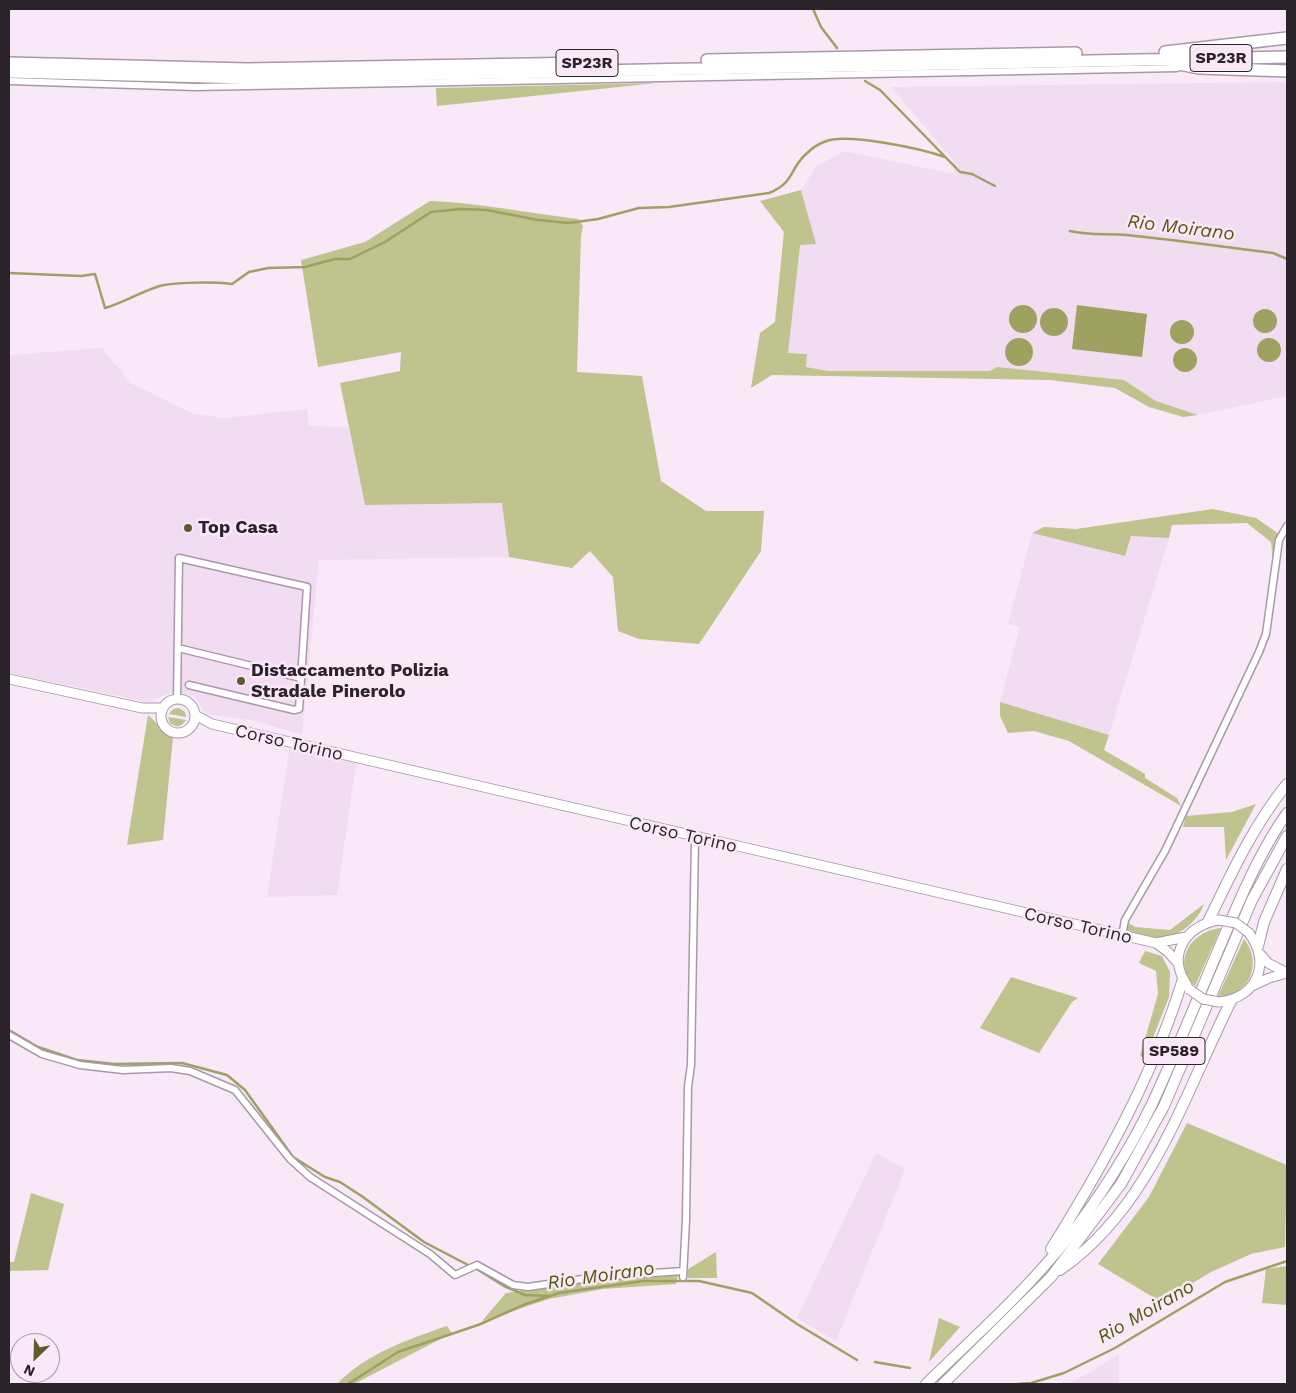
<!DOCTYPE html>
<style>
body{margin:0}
#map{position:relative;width:1296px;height:1393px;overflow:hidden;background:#f8e8f8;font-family:"Work Sans",sans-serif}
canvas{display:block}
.frame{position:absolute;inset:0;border:10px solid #2a242a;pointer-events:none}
.north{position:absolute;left:10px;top:1333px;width:50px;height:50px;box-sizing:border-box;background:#f8e8f8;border:1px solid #a69aa6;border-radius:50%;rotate:204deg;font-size:14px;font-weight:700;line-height:20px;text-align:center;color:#2a242a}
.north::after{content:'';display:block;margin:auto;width:18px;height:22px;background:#5b5d2b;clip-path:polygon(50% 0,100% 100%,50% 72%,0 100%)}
</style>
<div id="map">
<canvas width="1296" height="1393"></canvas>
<div class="frame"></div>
<div class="north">N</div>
</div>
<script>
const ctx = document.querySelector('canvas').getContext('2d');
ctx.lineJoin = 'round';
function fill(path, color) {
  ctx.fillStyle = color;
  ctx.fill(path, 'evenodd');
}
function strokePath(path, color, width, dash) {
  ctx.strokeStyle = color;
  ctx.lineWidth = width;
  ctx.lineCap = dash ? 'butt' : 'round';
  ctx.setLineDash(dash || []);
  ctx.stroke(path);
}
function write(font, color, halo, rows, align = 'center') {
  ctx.font = font + ' "Work Sans",sans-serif';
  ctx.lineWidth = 5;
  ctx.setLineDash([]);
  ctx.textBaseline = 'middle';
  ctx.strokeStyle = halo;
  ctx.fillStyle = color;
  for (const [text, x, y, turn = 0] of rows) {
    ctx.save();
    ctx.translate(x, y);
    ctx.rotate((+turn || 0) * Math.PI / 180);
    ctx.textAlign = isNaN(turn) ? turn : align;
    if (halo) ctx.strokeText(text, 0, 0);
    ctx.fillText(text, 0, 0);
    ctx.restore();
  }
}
const built = new Path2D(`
 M1287 82V396L1198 415 1156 401 1124 380 997 367 990 371H828L806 367 807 354 788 353 800 244H816L801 190 817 166 844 151 954 174 953 160 891 87Z
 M102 348 130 383 194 414 225 418 307 409 309 426 348 427 365 505 503 503 509 557 319 560 302 735 256 721 206 714 194 696 173 692 148 702 9 673V355Z
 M1032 533 1124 556 1130 536 1169 538 1109 735 1000 702 1020 627 1008 624Z
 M290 746 356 763 337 895 267 897Z
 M876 1153 905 1169 836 1341 797 1318Z
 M1119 1354V1384H1066L1089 1373Z`);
const green = new Path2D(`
 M657 83 437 106 436 88Z
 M801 190 816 244 800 245 788 353 807 354 806 367 828 371H990L997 367 1124 380 1156 401 1198 415 1183 417 1149 407 1115 388 1050 380 772 375 751 388 760 333 775 322 784 232 760 201Z
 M430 201C480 203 528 213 578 219L583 226 581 235 577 372 642 376 661 481 706 511H764L761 551 699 644 639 639 618 631 613 577 590 551 572 568 509 557 502 503 365 505 340 383 400 371 401 352 318 367 301 260 365 242Z
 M1213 509 1256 518 1279 534 1273 561 1271 542 1247 523 1172 525 1169 538 1131 536 1125 556 1032 533 1044 527 1076 529Z
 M1000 702 1109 735 1104 750 1145 774V778L1177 798 1181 806 1069 741 1034 731 1008 733 1000 716Z
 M179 708 185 712 186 717 169 714 173 709Z
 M148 715C159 724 159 730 173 737L163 840 127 845Z
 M168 717 186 720C182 727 176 728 170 723Z
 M1256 804 1226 860 1224 827H1183L1186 816 1232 812Z
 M1204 904C1194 932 1154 952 1127 931L1129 923 1135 927 1170 930Z
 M1221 928 1195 986C1171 962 1191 931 1221 928Z
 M1244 939C1263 963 1250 996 1218 996Z
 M1145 951 1162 956 1170 972 1169 997 1145 1058 1140 1056 1158 994 1156 971 1139 963Z
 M1011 977 1078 998 1072 1002 1039 1053 980 1028Z
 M1187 1123 1287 1165 1285 1247 1251 1254 1211 1272 1161 1302 1098 1264 1149 1197Z
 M31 1193 64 1204 48 1270 9 1271V1262H14Z
 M716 1252 717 1278H688V1269Z
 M1287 1266V1305L1262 1303 1266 1269Z
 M678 1275 676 1284 603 1289 549 1299 482 1321 506 1293 581 1282Z
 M939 1318 960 1327 929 1362Z
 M447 1326 452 1333 354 1384H337C367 1353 407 1340 447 1326Z`);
const water = new Path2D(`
 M1077 305 1147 314 1142 357 1072 349Z
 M1009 319a14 14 0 1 1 28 0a14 14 0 1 1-28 0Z
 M1040 322a14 14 0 1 1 28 0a14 14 0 1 1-28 0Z
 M1253 321a12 12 0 1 1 24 0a12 12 0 1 1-24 0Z
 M1170 332a12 12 0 1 1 24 0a12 12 0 1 1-24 0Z
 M1257 350a12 12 0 1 1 24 0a12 12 0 1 1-24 0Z
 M1005 352a14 14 0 1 1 28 0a14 14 0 1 1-28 0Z
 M1173 360a12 12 0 1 1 24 0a12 12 0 1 1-24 0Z`);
const stream = new Path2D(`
 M813 9 821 27 837 48
 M865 81 880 90 960 172 972 174 995 186
 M1070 231C1090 236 1108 233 1127 235 1176 240 1224 247 1273 253L1287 259
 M9 273 81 276 95 274 105 308C123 303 148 288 164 285 181 282 215 282 232 284L249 272 268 268 305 267 335 259H350L385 242 431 212 460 209 487 210 538 220 569 223 598 219 639 208 669 207 769 193C795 182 789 170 805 155 810 150 818 144 824 142 846 132 922 149 945 157
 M9 1030 38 1047 77 1060 114 1064 182 1063 227 1075 245 1090 293 1157 325 1177 340 1182 363 1197 424 1242 470 1266
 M475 1268 504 1286 525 1295 549 1296
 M875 1362 910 1368
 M348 1384 398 1352 478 1325 526 1304 559 1293 643 1281H699L752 1293 797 1324 857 1360
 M1017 1384 1031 1383 1064 1373 1115 1348 1225 1282 1287 1261`);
const street = new Path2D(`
 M9 81 196 87 1177 68
 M178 648 301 678
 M177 699 179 558 307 587 299 709 294 710 189 685
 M1122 936 1125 920 1165 851 1259 652 1266 634 1279 540 1287 526
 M9 1035 42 1054 80 1065 123 1070 171 1068 190 1071 235 1090 290 1159 310 1177 430 1254 455 1275 477 1265 513 1285 528 1287 596 1277 683 1271
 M683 1277 686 1220 688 1087 691 1065 695 838`);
const secondary = new Path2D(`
 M9 679 142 708H163
 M161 716a17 17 0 1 1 34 0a17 17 0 1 1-34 0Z
 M195 715 212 724 1156 943 1168 952 1178 963
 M1156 943 1186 937
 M1260 954 1268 963 1287 973
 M1187 985C1166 955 1186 925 1219 920
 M1252 986 1269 978 1287 973
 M1219 1002C1258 997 1271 964 1249 933`);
const primary = new Path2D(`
 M1208 922C1231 874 1253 826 1287 784
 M1258 946 1264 922 1287 869
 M1051 1249C1104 1164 1153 1076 1183 979
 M1060 1270C1151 1207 1184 1095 1231 1001
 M926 1384C974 1337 1026 1291 1068 1238 1100 1197 1129 1151 1152 1104 1178 1048 1201 990 1225 934 1243 892 1261 850 1287 813
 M943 1384 1051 1277 1121 1184 1164 1106 1252 900 1287 836`);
const highway = new Path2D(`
 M1165 52 1287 38
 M707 60 1076 53
 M9 63 247 69 586 63
 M1174 63 1199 68 1287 71
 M9 72 250 78 1287 57`);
const secondaryBridge = new Path2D(`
 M1219 920 1236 923 1249 933
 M1189 989 1203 999 1219 1002`);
const markers = [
 [188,528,5,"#5b5d2b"],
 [241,681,5,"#5b5d2b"]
];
const shields = [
 [1221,58,62],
 [587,63,62],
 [1174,1051,62]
];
const shieldNames = [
 ["SP23R",1221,58],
 ["SP23R",587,63],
 ["SP589",1174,1051]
];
const poiNames = [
 ["Top Casa",198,528],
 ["Distaccamento Polizia",251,671],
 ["Stradale Pinerolo",251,692]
];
const streetNames = [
 ["Corso Torino",289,743,13],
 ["Corso Torino",683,835,13],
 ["Corso Torino",1078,926,13]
];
const waterNames = [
 ["Rio Moirano",1181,228,7],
 ["Rio Moirano",601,1276,-8],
 ["Rio Moirano",1146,1312,-30]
];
fill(built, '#f2dcf2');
fill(green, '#bfc38d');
fill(water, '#9ea261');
strokePath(stream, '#9ea261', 2.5);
strokePath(street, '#a899a8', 9);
strokePath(secondary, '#a899a8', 11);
strokePath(primary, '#a899a8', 12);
strokePath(highway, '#a899a8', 14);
strokePath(street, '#fff', 6);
strokePath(secondary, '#fff', 9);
strokePath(primary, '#fff', 10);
strokePath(highway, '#fff', 11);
strokePath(secondaryBridge, '#a899a8', 11, []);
strokePath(secondaryBridge, '#fff', 9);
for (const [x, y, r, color] of markers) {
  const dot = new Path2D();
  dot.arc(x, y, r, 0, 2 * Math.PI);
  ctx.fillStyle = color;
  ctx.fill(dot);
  strokePath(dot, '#f8e8f8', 2);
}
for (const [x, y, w] of shields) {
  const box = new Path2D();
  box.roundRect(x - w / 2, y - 13.5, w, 27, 4);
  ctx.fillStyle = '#f8e8f8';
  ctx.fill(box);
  strokePath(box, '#2a242a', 1);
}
write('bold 16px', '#2a242a', null, shieldNames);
write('bold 18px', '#2a242a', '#f8e8f8', poiNames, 'left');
write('18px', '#2a242a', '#f8e8f8', streetNames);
write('italic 19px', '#555707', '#f8e8f8', waterNames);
</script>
